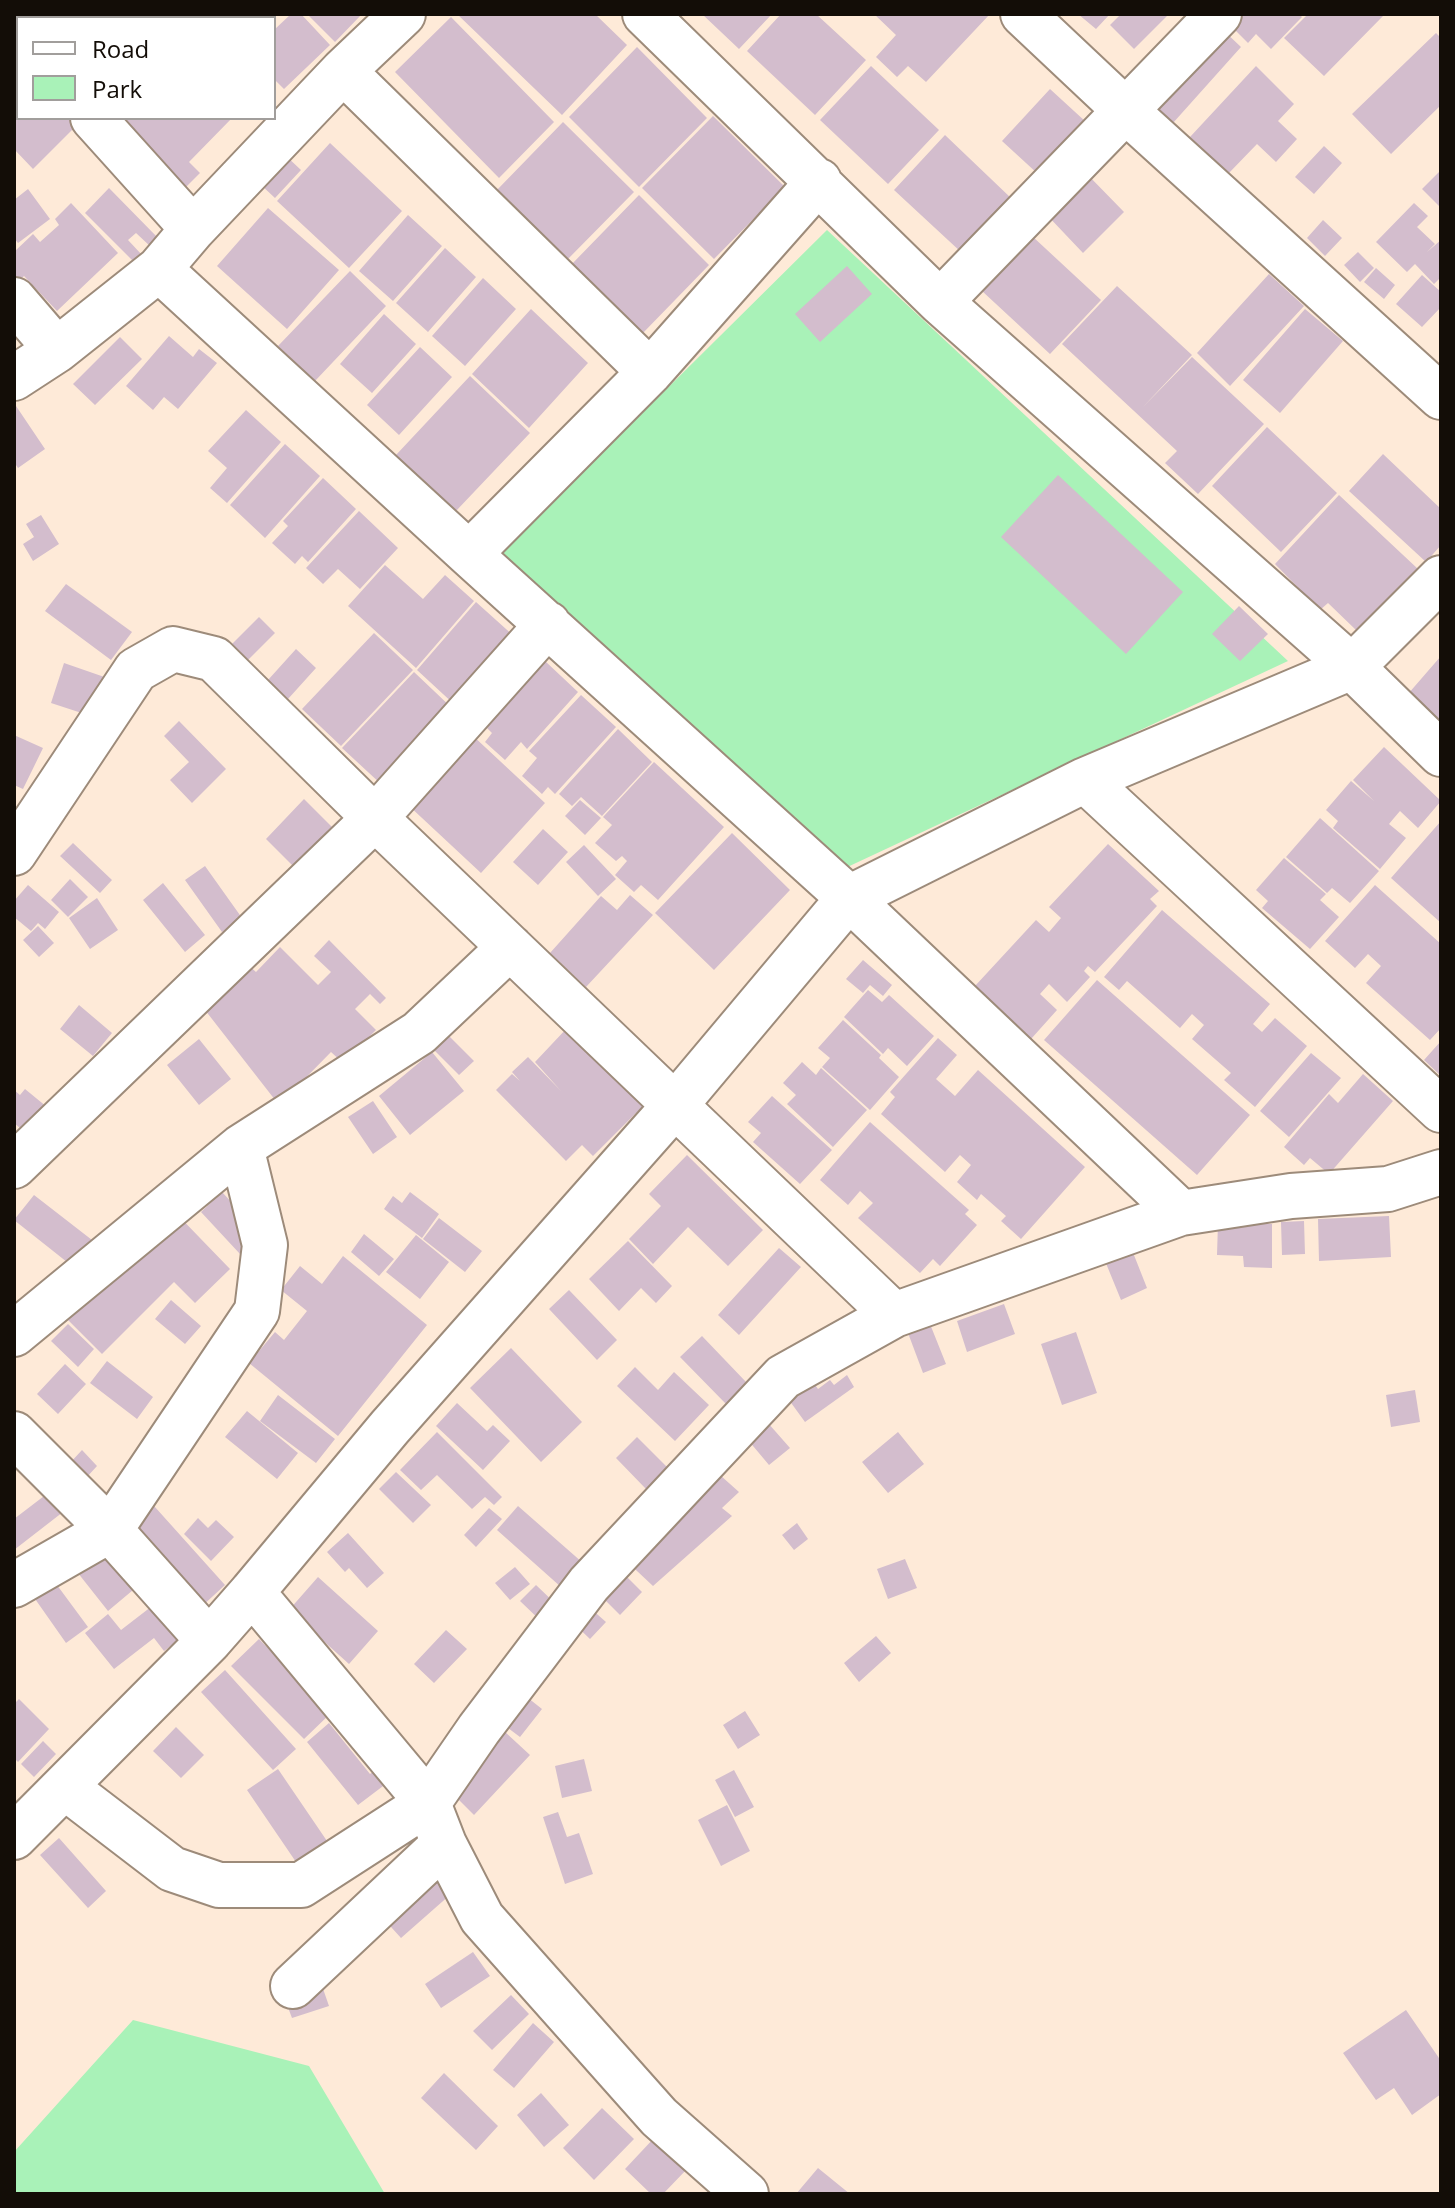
<!DOCTYPE html>
<html>
<head>
<meta charset="utf-8">
<style>
  body { margin:0 }
  #map { position:relative; width:1455px; height:2208px; overflow:hidden; background:#feead8; font-family:"Open Sans",sans-serif }
  canvas { display:block }
  .frame { position:absolute; inset:0; border:16px solid #130d07; pointer-events:none }
  .legend { position:absolute; left:16px; top:16px; width:260px; height:104px; box-sizing:border-box; background:#fff; border:2px solid #a19e9c; margin:0; padding:10px 14px; list-style:none; font-size:24px; color:#130d07 }
  .legend li { display:flex; align-items:center; gap:16px; height:40px }
  .legend b { width:40px; border:2px solid #a19e9c }
</style>
</head>
<body>
<div id="map">
<canvas width="1455" height="2208"></canvas>
<div class="frame"></div>
<ul class="legend">
<li><b style="height:10px;background:#fff"></b>Road</li>
<li><b style="height:22px;background:#a9f2b8"></b>Park</li>
</ul>
</div>
<script>
const ctx = document.querySelector('canvas').getContext('2d');
ctx.lineJoin = 'round';
function fillPath(path, color) { ctx.fillStyle = color; ctx.fill(path, 'evenodd'); }
const toPath = rows => new Path2D(rows.map(r => 'M' + r).join(''));
function stroke(path, color, width, dash) { ctx.strokeStyle = color; ctx.lineWidth = width; ctx.lineCap = dash ? 'butt' : 'round'; ctx.setLineDash(dash || []); ctx.stroke(path); }
const green = toPath([
  [827,230,1288,661,841,870,499,555],
  [133,2020,309,2066,385,2194,14,2194,14,2152]
]);
const building = toPath([
  [14,14,18,20,18,51,14,53],
  [29,14,75,14,71,18,24,18],
  [291,14,301,14,330,45,284,89,274,79,274,30],
  [307,14,362,14,335,42],
  [457,14,595,14,627,45,562,115],
  [702,14,772,14,739,49],
  [781,14,816,14,866,60,815,115,747,51],
  [874,14,990,14,926,82,908,66,897,77,876,57,896,35],
  [1078,14,1110,14,1096,29],
  [1121,14,1169,14,1134,49,1110,25],
  [1241,14,1299,14,1302,17,1271,49,1256,34,1248,43,1230,25],
  [1308,14,1381,14,1383,16,1324,76,1284,38],
  [451,17,554,122,499,178,395,72],
  [1222,29,1241,47,1173,123,1153,105],
  [1436,33,1441,38,1441,105,1391,154,1352,114],
  [637,47,707,118,639,187,569,117],
  [871,66,939,130,888,184,820,120],
  [1256,66,1294,104,1278,121,1297,139,1276,162,1257,144,1228,174,1190,137],
  [18,84,18,118,69,118,76,126,33,169,14,149,14,88],
  [1050,89,1086,122,1038,174,1002,141],
  [713,116,785,187,714,259,642,188],
  [102,118,232,118,189,162,200,173,179,194],
  [563,122,634,192,566,261,496,191],
  [945,135,1012,199,962,253,894,190],
  [330,143,402,211,349,268,277,201],
  [1324,146,1342,163,1314,194,1295,177],
  [285,155,301,170,275,198,260,184],
  [1441,170,1441,208,1422,189],
  [1086,173,1124,212,1083,253,1046,214],
  [109,188,159,239,151,247,136,233,128,240,142,255,134,262,85,213],
  [28,189,50,219,18,243,14,238,14,200],
  [639,195,709,265,642,334,571,265],
  [71,203,118,253,57,311,24,276,14,286,14,252,33,234,40,242,59,225,55,219],
  [1414,203,1428,216,1417,227,1435,244,1427,252,1441,240,1441,277,1434,284,1415,264,1407,272,1376,242],
  [268,208,339,270,287,329,217,266],
  [408,215,442,246,393,301,359,271],
  [1323,220,1342,238,1325,256,1307,238],
  [1032,236,1101,300,1050,354,982,291],
  [445,248,476,277,428,332,396,303],
  [1358,252,1374,268,1360,282,1344,265],
  [847,266,872,294,820,342,795,314],
  [1376,268,1395,285,1384,299,1364,282],
  [350,271,386,306,315,381,278,346],
  [1269,274,1304,306,1230,386,1197,353],
  [1422,275,1441,292,1441,307,1422,327,1396,304],
  [483,278,516,309,465,366,432,336],
  [1117,286,1192,355,1142,408,1192,357,1264,424,1198,494,1165,463,1177,451,1062,344],
  [531,309,588,363,529,428,472,374],
  [1305,309,1343,341,1280,413,1243,380],
  [384,314,416,344,372,393,340,364],
  [169,336,193,357,199,349,217,363,178,409,164,397,153,410,126,386],
  [120,337,142,359,95,405,73,384],
  [420,347,452,377,399,435,367,405],
  [470,376,530,433,456,511,396,455],
  [14,403,45,449,18,468,14,462],
  [246,410,281,442,227,503,210,488,227,468,208,451],
  [1267,427,1337,493,1281,552,1212,486],
  [285,444,320,476,265,538,230,505],
  [1383,454,1441,509,1441,545,1426,562,1349,491],
  [1058,475,1183,592,1126,654,1001,537],
  [323,478,356,509,308,562,302,556,295,564,272,543,288,526,283,521],
  [1339,495,1418,569,1356,630,1328,603,1320,610,1275,564],
  [359,511,398,548,360,589,338,569,323,584,306,568],
  [41,515,59,544,33,561,23,544,34,537,26,524],
  [385,565,423,599,445,575,474,601,416,668,348,606],
  [66,584,132,632,111,660,45,611],
  [476,602,516,638,456,706,417,670],
  [1239,606,1268,634,1240,661,1212,634],
  [259,617,275,633,247,661,231,645],
  [374,633,413,670,341,746,302,709],
  [296,649,316,668,288,699,268,680],
  [1441,656,1441,723,1408,694],
  [545,661,578,692,527,749,521,742,505,760,485,742,492,733,485,726],
  [64,663,113,680,100,719,51,703],
  [414,672,453,709,382,785,342,748],
  [581,695,616,727,555,794,548,787,542,794,522,776,537,758,529,751],
  [179,721,226,769,192,803,170,780,189,762,164,736],
  [618,729,652,762,602,816,581,797,572,806,559,794],
  [471,734,545,803,481,873,407,804],
  [14,735,43,748,23,789,14,785],
  [1384,747,1441,801,1418,828,1400,811,1394,818,1389,824,1406,838,1380,869,1333,828,1338,821,1326,810,1351,781,1374,801,1353,780],
  [654,762,724,827,658,900,641,885,634,892,615,875,627,861,622,856,616,861,595,843,612,825,603,817],
  [304,799,340,835,301,874,266,839],
  [580,800,601,818,585,835,565,816],
  [1320,818,1379,871,1350,903,1332,888,1327,893,1286,857],
  [1441,821,1441,923,1391,878],
  [543,829,568,852,538,885,513,862],
  [732,833,790,890,714,970,655,913],
  [73,843,112,880,100,893,60,856],
  [1108,844,1159,891,1150,899,1157,906,1095,972,1088,966,1084,971,1090,977,1067,1002,1049,984,1040,994,1057,1010,1031,1039,975,986,1036,920,1049,932,1061,918,1049,907],
  [584,845,616,879,598,896,566,862],
  [1284,858,1326,894,1320,900,1339,917,1310,949,1262,908,1268,901,1256,890],
  [205,866,242,918,222,932,185,880],
  [70,879,88,897,68,917,51,900],
  [163,883,205,935,185,952,143,900],
  [28,885,59,912,45,929,38,923,31,931,14,917,14,901],
  [1375,885,1441,944,1441,1028,1430,1040,1366,983,1381,966,1368,954,1355,968,1325,941],
  [630,895,653,915,586,987,550,953,601,896,617,910],
  [97,898,118,930,90,949,69,918],
  [1162,910,1270,1004,1253,1024,1262,1032,1275,1018,1307,1046,1255,1107,1224,1080,1231,1073,1192,1039,1204,1025,1192,1014,1180,1028,1127,981,1119,990,1104,977],
  [38,926,54,943,39,957,23,940],
  [329,940,386,998,380,1004,370,994,355,1009,376,1030,343,1063,331,1052,279,1105,205,1010,246,963,256,972,280,947,318,985,331,972,314,956],
  [863,960,892,985,883,996,870,985,863,993,846,979],
  [1097,980,1250,1115,1197,1175,1044,1040],
  [868,990,882,1002,889,995,934,1036,907,1066,888,1048,883,1054,844,1017],
  [79,1005,112,1033,93,1056,60,1029],
  [843,1020,881,1055,879,1058,899,1077,870,1110,822,1067,830,1058,818,1048],
  [568,1027,645,1104,593,1156,582,1145,566,1161,496,1090,512,1074,520,1081,512,1072,528,1057,561,1091,535,1062],
  [442,1029,474,1061,459,1075,427,1043],
  [938,1038,957,1055,936,1079,955,1096,978,1070,1085,1167,1021,1239,1001,1221,1006,1216,981,1194,977,1200,957,1182,971,1165,960,1155,945,1172,881,1114,895,1097,890,1092],
  [199,1039,231,1079,199,1105,167,1065],
  [1441,1041,1441,1076,1424,1060],
  [432,1052,464,1091,410,1135,379,1096],
  [1311,1053,1341,1078,1289,1137,1260,1111],
  [802,1062,816,1075,821,1068,867,1110,833,1147,787,1104,796,1095,783,1083],
  [1363,1074,1393,1101,1329,1174,1310,1158,1304,1165,1284,1147,1329,1094,1338,1103],
  [25,1089,53,1112,31,1137,14,1123,14,1090,20,1095],
  [772,1096,832,1150,800,1184,753,1142,761,1133,748,1122],
  [373,1101,397,1137,373,1154,348,1117],
  [870,1122,969,1210,965,1214,977,1225,940,1266,933,1259,920,1273,858,1218,873,1203,860,1191,848,1205,820,1180],
  [687,1155,763,1230,728,1266,688,1227,653,1264,629,1239,661,1206,649,1194],
  [222,1192,261,1234,240,1254,201,1212],
  [410,1192,439,1214,422,1238,384,1209,393,1196,402,1203],
  [34,1195,92,1240,72,1266,14,1220],
  [170,1207,230,1269,195,1303,174,1282,102,1354,62,1314],
  [1389,1216,1391,1257,1319,1261,1318,1219],
  [439,1218,482,1251,465,1272,423,1239],
  [1304,1221,1305,1254,1282,1255,1281,1222],
  [1218,1223,1272,1224,1272,1268,1244,1267,1243,1256,1217,1255],
  [364,1234,394,1259,379,1276,351,1252],
  [416,1235,449,1262,420,1299,386,1272],
  [628,1241,672,1286,656,1303,641,1288,619,1311,589,1279],
  [1130,1245,1147,1288,1121,1300,1103,1256],
  [779,1248,801,1267,739,1335,718,1315],
  [343,1256,427,1325,338,1436,249,1363,275,1332,284,1340,307,1311,281,1290,300,1266,322,1284],
  [569,1290,617,1340,597,1360,549,1309],
  [171,1300,201,1326,185,1344,155,1319],
  [1004,1304,1015,1334,967,1352,957,1321],
  [68,1324,94,1349,78,1367,51,1341],
  [930,1324,946,1364,923,1373,908,1333],
  [1076,1332,1097,1393,1062,1405,1041,1344],
  [702,1336,747,1383,726,1404,680,1357],
  [511,1348,582,1422,541,1462,470,1388],
  [107,1361,153,1397,137,1419,90,1383],
  [65,1364,86,1384,58,1414,37,1394],
  [635,1367,658,1390,674,1372,709,1405,675,1441,617,1386],
  [847,1375,854,1387,805,1422,789,1400,813,1382,818,1389,830,1380,834,1385],
  [1415,1390,1420,1422,1391,1427,1386,1395],
  [278,1395,335,1439,316,1463,260,1421],
  [457,1403,487,1431,493,1425,510,1441,483,1470,436,1426],
  [247,1411,298,1453,277,1479,225,1437],
  [768,1423,790,1448,769,1465,748,1440],
  [437,1432,502,1497,494,1505,485,1497,472,1509,437,1475,421,1490,400,1470],
  [898,1432,924,1464,888,1493,862,1462],
  [637,1437,667,1467,646,1489,616,1458],
  [82,1450,97,1466,86,1478,70,1463],
  [711,1467,739,1492,722,1508,732,1516,653,1586,621,1556],
  [396,1472,431,1505,413,1523,379,1489],
  [48,1493,63,1512,14,1550,14,1519],
  [146,1497,225,1585,200,1608,128,1529],
  [518,1506,583,1563,561,1587,497,1530],
  [489,1508,502,1519,476,1547,464,1535],
  [198,1518,208,1528,216,1520,234,1537,211,1561,184,1534],
  [797,1523,808,1539,794,1550,782,1535],
  [348,1533,384,1573,367,1588,349,1568,345,1572,327,1552],
  [105,1543,139,1585,108,1611,74,1568],
  [905,1559,917,1588,888,1599,877,1569],
  [612,1562,642,1592,620,1615,590,1585],
  [515,1567,530,1584,510,1600,495,1583],
  [318,1577,378,1631,349,1664,289,1610],
  [54,1581,88,1627,66,1643,33,1596],
  [536,1585,559,1607,543,1623,520,1601],
  [581,1600,606,1622,590,1639,567,1617],
  [156,1603,182,1637,164,1651,154,1638,114,1669,85,1633,108,1614,121,1630],
  [446,1630,467,1649,434,1683,414,1664],
  [876,1636,891,1653,859,1682,844,1663],
  [259,1639,331,1713,304,1739,231,1666],
  [225,1670,296,1749,273,1770,201,1692],
  [518,1690,542,1709,520,1737,496,1719],
  [19,1699,49,1729,18,1762,14,1758,14,1704],
  [745,1711,760,1735,738,1749,723,1725],
  [329,1723,370,1774,384,1763,395,1777,358,1805,307,1742],
  [176,1727,204,1755,181,1778,153,1751],
  [504,1731,530,1755,474,1815,448,1789],
  [43,1741,56,1754,34,1777,21,1764],
  [584,1759,592,1791,562,1798,555,1766],
  [278,1769,327,1841,296,1862,247,1790],
  [734,1770,754,1807,735,1817,715,1780],
  [727,1805,750,1851,721,1866,698,1820],
  [558,1812,567,1837,579,1833,593,1874,565,1884,543,1817],
  [59,1838,106,1891,88,1908,40,1855],
  [432,1873,451,1894,401,1938,382,1917],
  [473,1952,490,1976,441,2008,425,1984],
  [321,1983,329,2006,292,2018,284,1997],
  [511,1995,529,2014,492,2050,473,2031],
  [1406,2010,1441,2061,1441,2094,1412,2115,1394,2088,1376,2100,1343,2053],
  [533,2023,554,2042,514,2088,493,2070],
  [444,2073,498,2126,476,2150,421,2098],
  [541,2093,569,2125,544,2147,517,2115],
  [602,2108,634,2139,594,2180,563,2148],
  [655,2137,687,2169,663,2194,651,2194,625,2169],
  [818,2168,850,2194,796,2194]
]);
const street = toPath([
  [645,14,940,302,1352,667,1441,754],
  [1023,14,1125,110,1441,397],
  [86,18,91,14],
  [14,69,18,66],
  [343,71,650,372],
  [93,118,193,229],
  [159,269,469,554,849,898,1181,1213],
  [14,300,57,350],
  [940,302,1219,14],
  [14,378,57,350,159,269,193,229,343,71,403,14],
  [469,554,650,372,819,181],
  [1085,780,1441,1110],
  [14,853,136,670,173,649,214,659,375,818,894,1315],
  [14,1166,375,818,548,624],
  [14,1334,241,1147,419,1033,510,947],
  [14,1434,110,1530,209,1641],
  [14,1585,110,1530,257,1311,265,1245,241,1147],
  [252,1592,428,1803,444,1844,482,1918,659,2117,746,2194],
  [65,1787,172,1869,219,1885,301,1885,428,1803,479,1729,589,1584,783,1377,894,1315,1181,1213,1291,1196,1388,1189,1441,1172],
  [14,1837,209,1641,252,1592,390,1427,676,1104,849,898,1085,780,1352,667,1441,578],
  [293,1986,444,1844]
]);
fillPath(green, '#a9f2b8');
fillPath(building, '#d3bdcd');
stroke(street, '#9d8b7a', 48);
stroke(street, '#fff', 44);
</script>
</body>
</html>
